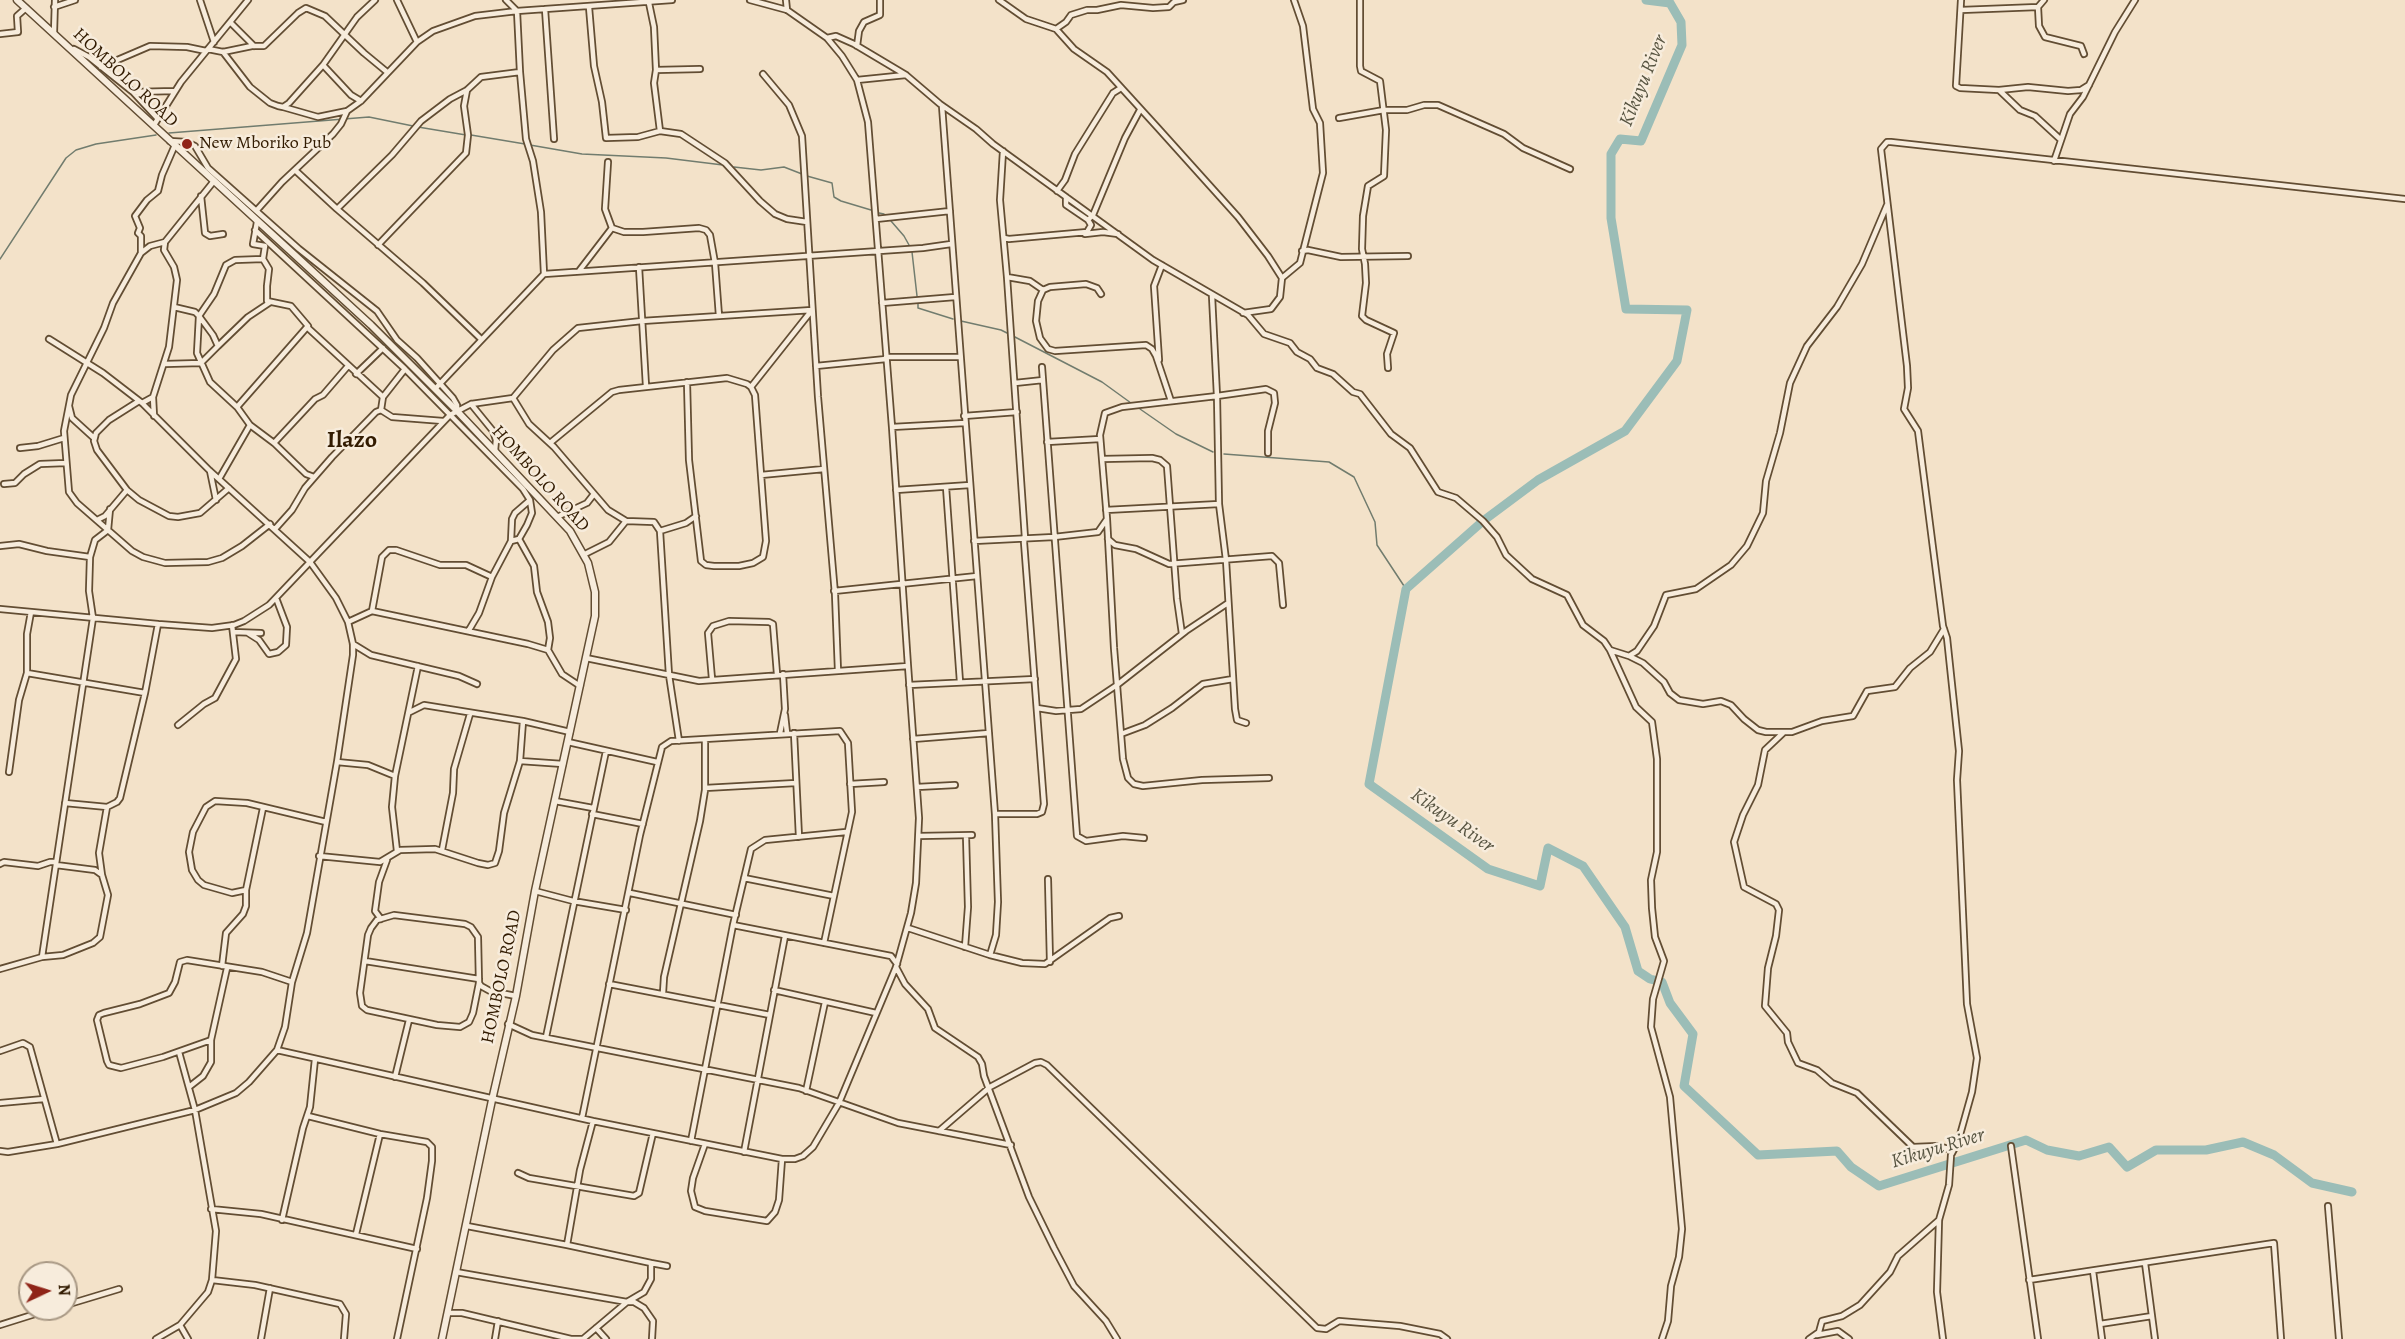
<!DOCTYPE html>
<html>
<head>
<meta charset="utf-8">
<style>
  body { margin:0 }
  #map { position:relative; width:2405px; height:1339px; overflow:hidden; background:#f3e2c9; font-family:Alegreya,serif }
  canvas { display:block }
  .north { position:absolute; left:18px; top:1261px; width:60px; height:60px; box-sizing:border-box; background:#f7ecdc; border:2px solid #a89884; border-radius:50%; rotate:86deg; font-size:16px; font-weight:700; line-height:24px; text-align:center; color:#321b01 }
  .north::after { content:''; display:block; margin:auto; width:21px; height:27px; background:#8f2418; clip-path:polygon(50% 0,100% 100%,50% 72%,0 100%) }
</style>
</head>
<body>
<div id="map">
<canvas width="2405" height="1339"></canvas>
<div class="north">N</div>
</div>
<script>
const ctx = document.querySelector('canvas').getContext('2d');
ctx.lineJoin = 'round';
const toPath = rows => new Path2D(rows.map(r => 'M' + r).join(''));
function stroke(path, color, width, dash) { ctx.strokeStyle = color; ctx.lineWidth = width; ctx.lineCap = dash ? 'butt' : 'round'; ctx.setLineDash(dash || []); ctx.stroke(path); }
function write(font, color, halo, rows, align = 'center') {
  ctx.font = font + ' Alegreya,serif'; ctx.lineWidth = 5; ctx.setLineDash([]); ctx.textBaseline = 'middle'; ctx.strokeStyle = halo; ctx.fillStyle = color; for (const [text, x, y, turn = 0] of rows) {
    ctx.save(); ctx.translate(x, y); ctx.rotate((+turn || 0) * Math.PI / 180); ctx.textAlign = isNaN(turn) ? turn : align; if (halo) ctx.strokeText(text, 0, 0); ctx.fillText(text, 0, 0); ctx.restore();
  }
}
const stream = toPath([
  [418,127,466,135],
  [169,133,369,117,413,126],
  [471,135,525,144],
  [530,145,582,154,666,158,723,165],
  [734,167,761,170,784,167,802,174],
  [807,176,832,183,834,197,841,201,871,210],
  [879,213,884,214],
  [891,221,904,236,909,245],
  [912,252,917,296],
  [0,259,66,158,76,150,96,144,156,135],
  [918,304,918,308,953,319],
  [961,321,1001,330,1009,334],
  [1013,336,1102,382,1131,403],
  [1140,409,1176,434,1213,452],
  [1224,454,1329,462,1354,477,1375,522,1377,545,1406,589]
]);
const river = toPath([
  [1646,0,1670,3,1681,22,1682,45,1641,141,1620,139,1611,154,1611,218,1626,309,1687,310,1677,361,1625,431,1538,480,1483,521,1406,589,1369,784,1488,869,1540,886,1548,848,1583,866,1625,927,1638,971,1650,979,1662,982,1670,1003,1693,1034,1684,1086,1758,1155,1837,1151,1851,1167,1879,1186,2026,1140,2047,1150,2079,1156,2109,1147,2127,1167,2156,1150,2206,1150,2243,1142,2274,1155,2312,1183,2352,1192]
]);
const minor = toPath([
  [200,0,214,42],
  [397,0,417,42],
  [786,0,787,10],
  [999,0,1026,19,1056,29,1066,22,1071,15,1087,10,1097,10,1121,5,1153,8,1169,7,1174,2,1183,0],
  [1360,0,1360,66,1361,71,1380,81,1386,130,1384,176,1368,186,1363,216,1362,249,1365,264,1366,283,1362,316,1366,320,1394,333,1387,354,1388,368],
  [1961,0,1956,86,1960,88,1999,90,2020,110,2035,116,2060,139],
  [649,3,654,27,656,70,654,83,660,131],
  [54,7,75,0],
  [589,7,594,66,602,102,606,138,638,137,660,131,681,134,725,163,760,201,775,214,787,219,807,222],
  [2038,7,2039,26,2045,37,2081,46,2084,54],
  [545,9,554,139],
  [1961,10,2038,7,2044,0],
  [231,23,254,46],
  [1056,29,1074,49,1107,72,1158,128,1238,217,1268,256,1282,278],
  [54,33,55,0],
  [0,34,18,32,17,16,26,8],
  [827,38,836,36,854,44,906,75,940,104,976,129,993,144,1153,260,1248,315,1264,334,1290,343,1297,352,1310,359,1317,368,1333,374,1353,392,1360,394,1391,434,1410,448,1438,492,1456,498,1483,521,1497,537,1506,555,1532,579,1567,595,1583,625,1604,641,1610,650,1629,656,1637,651,1654,626,1666,595,1696,589,1731,565,1747,546,1763,513,1766,481,1780,433,1790,383,1807,346,1837,307,1862,264,1887,205],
  [857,46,859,31,864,22,880,15,880,0],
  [74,49,89,57,133,92,175,91],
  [208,49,223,52,252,46,264,46,298,13,306,8,325,16,364,53,387,72],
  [223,52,250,87,270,103,278,106,283,107,289,103,323,65],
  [101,67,150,46,187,47,206,51],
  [656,70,700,69],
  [520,72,526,139,533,161,541,212,544,274],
  [763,74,789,105,802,136,818,397,835,594,838,671],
  [857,80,906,75],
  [1999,90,2028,87,2068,91,2081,90,2089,85],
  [133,92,158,119],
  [361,101,351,95,323,65,357,17,375,0],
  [283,107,318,117,347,111,361,101,417,42,433,31,475,16,517,11,672,0],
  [1339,118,1384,110,1407,110,1424,105,1438,105,1504,134,1523,148,1570,169],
  [154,125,181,82,248,0],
  [170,141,187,142,195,146,208,168,299,249,377,311,397,340,417,358,453,398,457,405,457,411],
  [2054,161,2070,114,2083,97,2115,32,2135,0],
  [608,162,605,209,612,228,624,232,643,232,699,228,706,230,710,235,715,263,719,316],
  [296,171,337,209,423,283,481,339],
  [1057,191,1065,180,1075,154,1113,93,1121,88],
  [201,196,205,233,210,236,223,234],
  [1066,197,1066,205,1088,220],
  [337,209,392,155,421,121,450,99,467,90,481,77,520,72,517,11,506,0],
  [257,210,282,182,333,134,341,124,347,111],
  [876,219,950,211],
  [255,230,405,369,523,489,530,500,515,513,512,519,511,541],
  [1085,234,1103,232,1118,234],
  [1004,238,1009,239,1087,232,1091,225,1088,220,1093,215,1125,138,1140,110],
  [165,242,150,246,141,253,113,303,104,328,71,395,64,431,69,492,77,503,132,551,143,557,165,563,208,562,222,558,242,546,270,524],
  [378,245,466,153,468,135,464,106,467,90],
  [1302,251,1308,250,1341,257,1408,256],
  [141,252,141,236,138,233,140,228,135,216,147,200,158,191,162,175,175,145],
  [639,267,646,386],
  [579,271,612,228],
  [1007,277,1030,281,1043,290,1038,301,1036,321,1040,338,1048,349,1055,351,1146,345,1152,349,1156,356,1171,401],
  [1043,290,1050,287,1086,284,1097,288,1101,294],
  [882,303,955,297],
  [174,307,195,312,199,316,197,353,210,382,237,407,250,425,274,443,306,474,314,477],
  [1243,313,1271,309,1280,297,1282,278,1300,263,1323,173,1320,123,1313,109,1303,26,1294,0],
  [308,328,383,397,381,410],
  [218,346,248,317,269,303],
  [886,357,960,357],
  [1159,360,1154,286,1162,265],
  [165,364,201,363,218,346,213,335,199,316,214,294,226,265,235,260,263,259],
  [816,366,886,359],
  [1042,367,1077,836,1086,841,1123,836,1144,838],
  [356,374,383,348],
  [1015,383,1043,380],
  [751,387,812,310],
  [435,389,544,274,923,248,951,244],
  [153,397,154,416],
  [383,397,405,369],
  [513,398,529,424,554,447,608,510,626,521,654,522,660,531,669,675,679,741],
  [139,401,109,420,96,433,94,441,97,450,127,490,139,500,169,516,178,517,200,513,229,488],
  [142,403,153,397,169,347,177,280,174,267,164,250,165,242,214,181],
  [471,404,493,431,496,440,495,451],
  [69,406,72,418,94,438],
  [237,407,308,326,291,306,267,301,267,286,269,269,263,259,265,246,253,244,257,222],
  [964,416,1017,412],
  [892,427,965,423],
  [1047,442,1100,439],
  [274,443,315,399,323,395,348,366],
  [550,443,612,392,619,390,727,378,747,384,751,387,755,395,766,541,763,557,753,563,739,566,714,566,706,565,701,561,689,460,687,382],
  [20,448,38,446,64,438],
  [1102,459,1152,458,1160,460,1167,466,1177,599,1182,634],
  [210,471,216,500],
  [761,475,824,469],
  [219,479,250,425],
  [4,484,15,483,24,474,40,464,66,463],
  [946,487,960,682],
  [896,490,970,485],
  [1106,510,1219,504],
  [557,517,587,503,594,494],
  [1107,519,1114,648,1123,759,1128,778,1134,784,1143,786,1202,780,1269,778],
  [97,520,105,516,127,490],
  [275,529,292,510,305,488,332,457,376,412,381,410,392,417,443,421],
  [660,531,686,523,696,516],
  [519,539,534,566,537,592,548,622,550,638,548,650],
  [1108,539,1115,545,1136,549,1169,564,1272,556,1279,563,1283,605],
  [974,541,1054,537,1098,532,1107,519,1100,435,1105,413,1122,407,1217,396,1212,296],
  [0,546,19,544,47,551,90,557],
  [585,554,609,542,626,521],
  [834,591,977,576],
  [0,609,158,624,212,628,234,625,244,621,269,605,450,415,471,404,513,398,553,350,578,328,642,321,812,310],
  [372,611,382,557,389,550,396,550,440,565,466,565,492,577,511,541,519,539,527,525,532,513,530,500],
  [348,622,372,611,528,644,548,650,562,674,580,686],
  [469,630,479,613,492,577],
  [233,632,261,633],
  [248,633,259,640,269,654,278,652,286,645,287,627,276,598],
  [353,644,371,655,459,676,477,684],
  [1610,650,1636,707,1652,722,1657,759,1657,852,1651,880,1652,908,1655,937,1664,961,1653,999,1651,1027,1670,1097,1682,1229,1679,1257,1671,1286,1668,1321,1662,1339],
  [1629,656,1643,663,1664,682,1670,693,1679,700,1703,704,1721,701,1731,705,1744,719,1758,730,1766,732,1792,732,1822,721,1853,716,1867,691,1895,687,1910,668,1930,652,1944,629],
  [586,658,699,681,908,666,892,427,868,122,857,80,842,56,827,38,787,10,750,0],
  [27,673,145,693],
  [712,679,708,633,713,626,729,621,769,622,773,624,777,674],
  [909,685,1035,679],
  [1037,708,1056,711,1081,709,1117,685,1186,631,1228,603],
  [410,712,424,705,523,721,570,732],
  [785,715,787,733],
  [1246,723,1237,720,1235,709,1226,560,1219,504,1217,396,1266,389,1274,393,1275,403,1268,431,1268,453],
  [178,725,204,704,215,698,236,659,232,625],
  [780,733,785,709,783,674],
  [794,733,799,837],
  [1783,733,1765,750,1758,785,1743,815,1734,842,1744,887,1776,904,1779,910,1776,936,1768,968,1765,1006,1787,1033,1788,1042,1798,1063,1817,1070,1832,1083,1857,1093,1913,1147,1937,1146,1953,1150],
  [1121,734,1145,725,1172,708,1203,684,1233,679],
  [913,739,989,733],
  [568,742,657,762],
  [520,761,563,764],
  [337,762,368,765,395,776],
  [9,772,19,700,27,673,27,634,31,612],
  [850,784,884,782],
  [917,787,955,785],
  [705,788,796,783],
  [555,801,593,808],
  [65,803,107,807,117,802,120,798,145,693,158,624],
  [592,814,643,824],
  [995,814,1037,814,1042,812,1044,804,1024,542,1025,538,1007,277,1000,200,1003,151],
  [919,836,972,835],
  [442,850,453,793,454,769,470,714],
  [397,851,392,807,395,776,418,666],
  [319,856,380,862,400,850,435,849,478,863,488,865,495,863,499,851,504,813,520,761,523,721],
  [0,864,4,862,38,866,50,862,56,862],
  [102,875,99,853,107,807],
  [744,878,834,896,824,943],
  [1048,879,1050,962],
  [246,890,232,893,204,885,198,880,192,870,189,852,193,832,206,807,215,801,247,803,326,822],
  [535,891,573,901,626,910],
  [630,893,736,915],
  [381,919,375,911,379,882,387,860],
  [733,925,891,956,897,964],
  [908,928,990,955,996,935,998,902,995,814,942,106],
  [965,947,968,907,966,836],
  [990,955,1022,963,1045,964,1110,918,1119,916],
  [42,957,93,618,89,591,90,557,95,540,108,530,110,509],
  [365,961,479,979],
  [222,966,226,933,243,914,246,906,246,890,263,808],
  [896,967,905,984,928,1009,935,1028,978,1057,982,1064,984,1076,1029,1197,1054,1248,1074,1286,1106,1321,1117,1339],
  [0,969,42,957,63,955,93,943,100,937,108,895,102,875,95,870,56,865],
  [479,983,473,1013,469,1022,460,1027,437,1025,367,1010,362,1006,360,993,368,935,371,928,377,920,394,915,465,924,471,927,478,937,479,983,481,986,490,991,516,996],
  [609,984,770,1015],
  [774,990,876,1013],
  [663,993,664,977,700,821,705,790,705,739],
  [508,1024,532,1035,799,1088,898,1123,1011,1145],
  [546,1037,606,751],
  [211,1040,163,1057,121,1068,109,1065,107,1061,97,1020,99,1015,104,1013,140,1004,169,993,175,982,180,962,187,960,262,972,292,982],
  [277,1050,593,1121,782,1159,795,1159,803,1156,813,1147,839,1103,896,967,911,913,916,883,919,818,908,666],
  [0,1051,23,1043,30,1047,57,1144],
  [395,1077,409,1020],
  [189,1087,203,1076,211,1062,211,1040,227,968],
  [806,1091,825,1002],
  [0,1103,44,1099],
  [308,1116,380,1134,427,1142,432,1147,432,1161,427,1198,397,1339],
  [582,1118,640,835,662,747,671,741,840,731,848,743,852,812,834,896],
  [939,1131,990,1087,1035,1063,1041,1062,1047,1065,1317,1328,1326,1329,1339,1321,1400,1326,1440,1334,1447,1339],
  [691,1141,733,925,751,849,765,840,846,832],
  [705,1144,693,1178,691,1191,695,1207,705,1211,767,1221,775,1212,779,1200,782,1159],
  [2011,1146,2038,1339],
  [0,1151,8,1152,57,1144,195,1110,236,1093,249,1082,277,1050,285,1027,292,982,307,933,337,762,353,655,353,644,348,622,336,598,310,562,210,471,142,403,103,373,49,339],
  [744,1152,785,936],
  [518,1173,529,1178,634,1196,639,1193,653,1133],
  [2328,1206,2339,1339],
  [211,1209,261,1214,417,1249],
  [282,1220,303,1128,310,1107,315,1059],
  [467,1226,567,1245,580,1170,593,1121],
  [356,1234,380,1134],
  [651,1263,667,1266],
  [2145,1263,2155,1339],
  [2093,1271,2102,1339],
  [456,1272,627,1302,644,1292,651,1279,651,1263,567,1245],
  [212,1280,255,1285,340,1304,346,1314,344,1339],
  [2029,1280,2274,1243,2281,1339],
  [66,1305,119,1289],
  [448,1313,462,1313,571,1339,583,1339,627,1302,634,1302,644,1308,653,1321,652,1339],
  [2100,1324,2152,1316],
  [0,1325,51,1309],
  [180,1325,188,1339],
  [596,1328,606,1339],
  [1817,1335,1838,1331,1849,1339],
  [156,1339,180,1325,208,1292,212,1280,216,1231,195,1110,179,1052],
  [261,1339,270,1288],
  [495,1339,498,1321],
  [1809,1339,1819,1332,1822,1321,1842,1316,1860,1305,1890,1272,1898,1256,1939,1220],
  [1943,1339,1937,1292,1939,1220,1949,1185,1951,1155,1958,1142,1972,1092,1977,1058,1967,1004,1957,780,1959,751,1947,638,1943,626,1918,431,1904,409,1908,388,1907,366,1881,149,1887,142,1891,142,2405,199]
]);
const tertiary = toPath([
  [17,0,371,325,457,411,570,531,588,563,595,592,595,616,535,891,516,996,492,1100,442,1339]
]);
const markers = [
  [187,144,6,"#8f2418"]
];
const streetNames = [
  ["HOMBOLO ROAD",125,78,43],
  ["HOMBOLO ROAD",540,479,48],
  ["HOMBOLO ROAD",502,977,-78]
];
const poiNames = [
  ["New Mboriko Pub",199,144]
];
const waterNames = [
  ["Kikuyu River",1644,81,-68],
  ["Kikuyu River",1452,821,35],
  ["Kikuyu River",1938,1149,-17]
];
const districtNames = [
  ["Ilazo",352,441]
];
stroke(stream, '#717c6e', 1.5);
stroke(river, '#9bbdb7', 9);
stroke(minor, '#624d33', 8);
stroke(tertiary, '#624d33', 9);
stroke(minor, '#f7ecdc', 4.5);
stroke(tertiary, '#f7ecdc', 6);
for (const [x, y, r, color] of markers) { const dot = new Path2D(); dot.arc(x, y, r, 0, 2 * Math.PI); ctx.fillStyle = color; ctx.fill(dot); stroke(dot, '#f7ecdc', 2); }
write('18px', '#321b01', '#f7ecdc', streetNames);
write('18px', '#321b01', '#f7ecdc', poiNames, 'left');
write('italic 20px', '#575441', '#f7ecdc', waterNames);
write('bold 24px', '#321b01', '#f7ecdc', districtNames);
</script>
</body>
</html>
